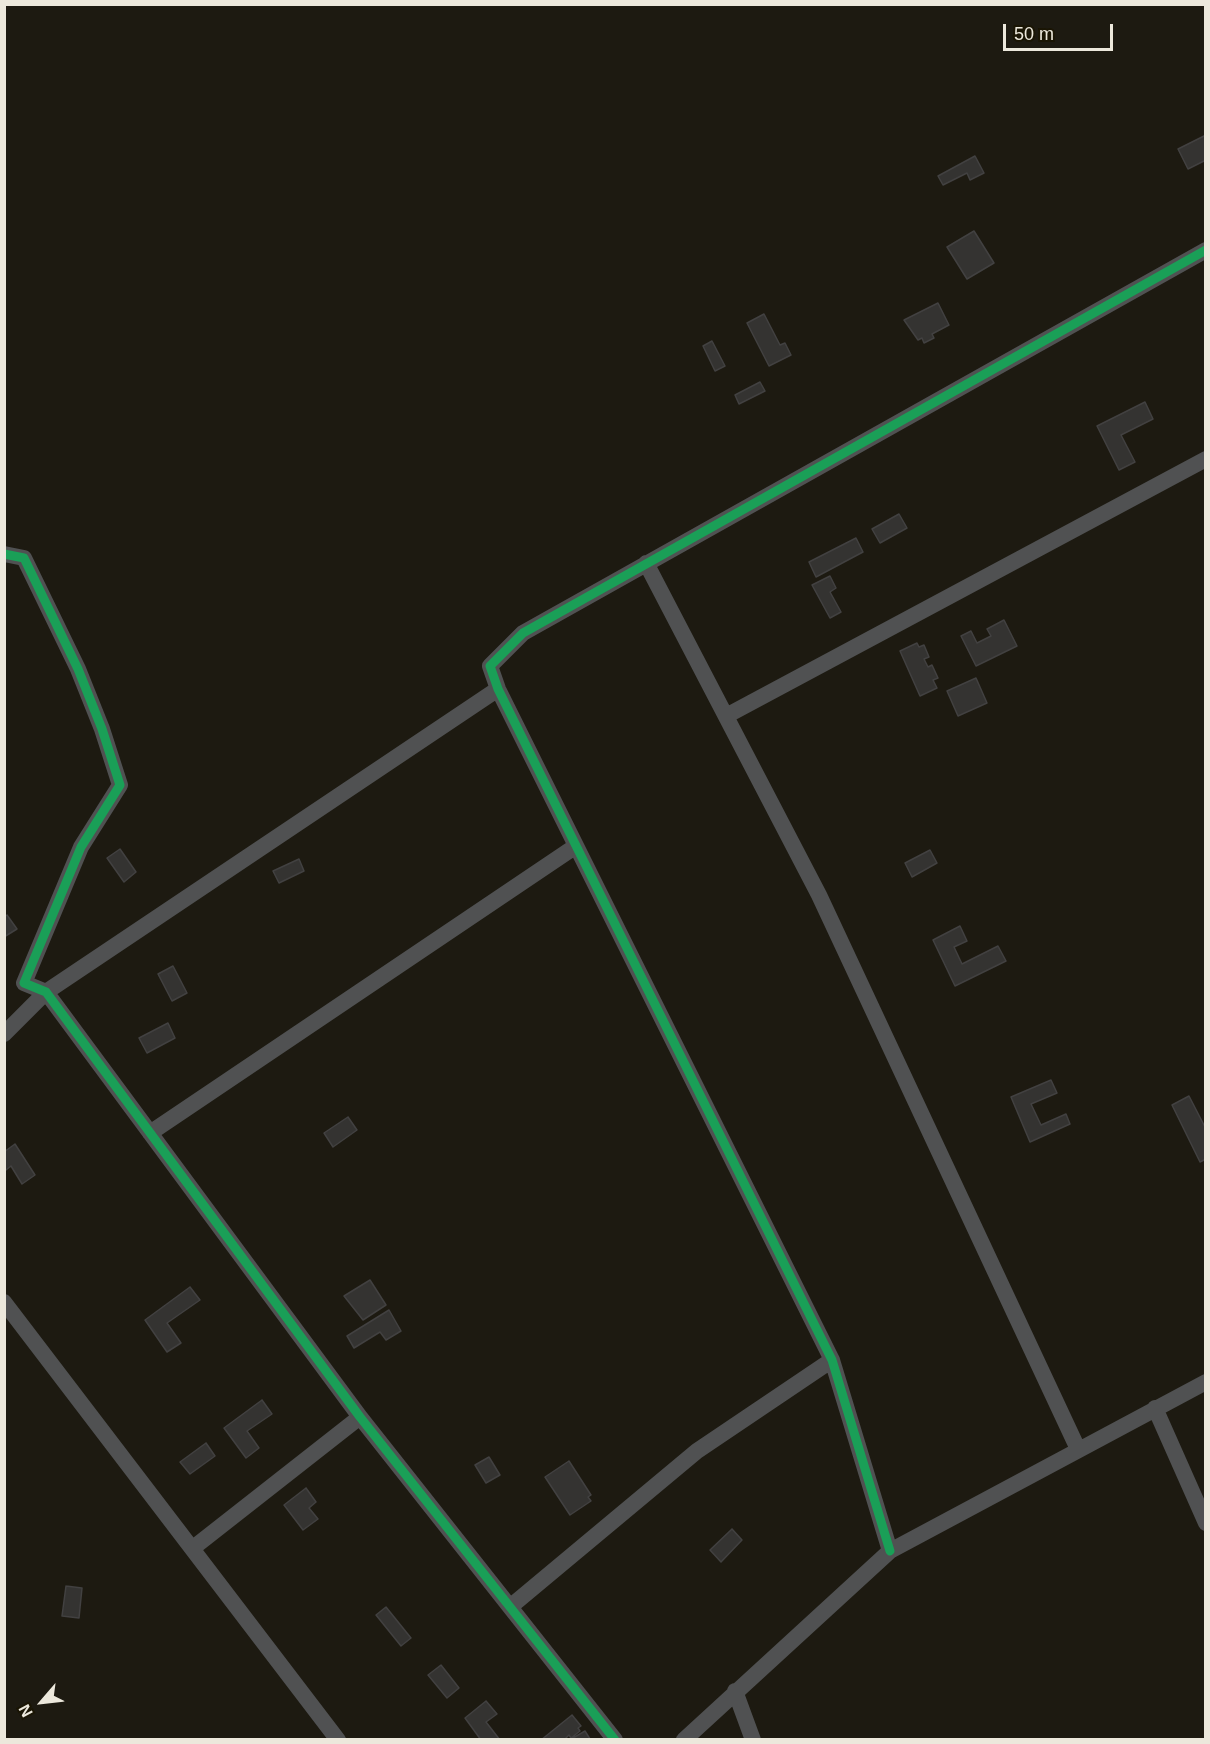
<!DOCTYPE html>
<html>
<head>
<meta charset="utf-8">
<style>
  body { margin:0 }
  #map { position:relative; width:1210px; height:1744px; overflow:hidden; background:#1d1a11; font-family:Helvetica,sans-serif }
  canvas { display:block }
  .frame { position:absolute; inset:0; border:6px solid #ece8dc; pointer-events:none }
  .north { position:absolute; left:12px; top:1672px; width:60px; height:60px; -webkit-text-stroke:4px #1a1504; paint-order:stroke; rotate:242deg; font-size:16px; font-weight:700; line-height:24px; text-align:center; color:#ece8dc }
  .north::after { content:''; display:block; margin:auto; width:21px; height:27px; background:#ece8dc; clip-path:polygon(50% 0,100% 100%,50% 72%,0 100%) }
  .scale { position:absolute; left:1003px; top:24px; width:110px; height:27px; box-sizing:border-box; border:3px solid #ece8dc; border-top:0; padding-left:8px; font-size:18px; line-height:21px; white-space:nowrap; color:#ece8dc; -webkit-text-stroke:4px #1a1504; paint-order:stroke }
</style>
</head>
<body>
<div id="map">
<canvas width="1210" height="1744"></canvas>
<div class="frame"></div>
<div class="north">N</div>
<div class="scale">50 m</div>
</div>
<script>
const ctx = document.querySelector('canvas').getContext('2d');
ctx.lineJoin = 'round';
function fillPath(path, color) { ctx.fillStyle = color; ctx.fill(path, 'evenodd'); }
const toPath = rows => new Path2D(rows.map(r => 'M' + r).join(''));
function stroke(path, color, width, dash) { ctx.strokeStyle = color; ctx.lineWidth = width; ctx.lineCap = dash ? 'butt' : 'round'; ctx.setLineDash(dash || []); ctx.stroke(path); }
const building = toPath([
  [1206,135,1206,160,1188,169,1178,149,1206,135],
  [975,156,984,173,970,180,967,173,943,185,938,176,975,156],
  [974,231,994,263,967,279,947,247,974,231],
  [938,303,949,325,932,334,934,338,924,343,922,338,918,340,904,320,938,303],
  [764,314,780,345,785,343,791,355,769,366,747,323,764,314],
  [712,341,725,366,715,371,703,346,712,341],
  [760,382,765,391,739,404,735,395,760,382],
  [1145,402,1153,419,1121,435,1135,462,1119,470,1097,426,1145,402],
  [899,514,907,528,880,543,872,529,899,514],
  [856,538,863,552,816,577,809,562,856,538],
  [830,576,836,588,830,592,841,612,830,618,812,585,830,576],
  [1004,620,1017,646,976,666,961,636,971,631,977,643,991,636,987,629,1004,620],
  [917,643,919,647,924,645,929,657,924,659,928,667,932,665,938,678,933,680,937,688,920,696,900,651,917,643],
  [976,678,987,703,958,716,947,691,976,678],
  [120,849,136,872,124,882,107,858,120,849],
  [930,850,937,863,912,877,905,863,930,850],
  [299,859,304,871,279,883,273,871,299,859],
  [7,915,17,929,4,937,4,917,7,915],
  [960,926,967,941,954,947,962,964,998,946,1006,961,955,986,933,940,960,926],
  [173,966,187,993,172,1001,158,974,173,966],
  [168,1023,175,1038,147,1053,139,1038,168,1023],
  [1051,1080,1057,1093,1031,1104,1041,1125,1066,1114,1070,1124,1030,1142,1011,1097,1051,1080],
  [1189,1096,1206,1129,1206,1159,1200,1162,1172,1105,1189,1096],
  [348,1117,357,1130,333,1147,324,1133,348,1117],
  [15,1144,35,1175,22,1184,11,1166,6,1170,4,1168,4,1152,15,1144],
  [370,1280,386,1305,363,1320,344,1296,370,1280],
  [190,1287,200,1300,167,1323,181,1343,167,1352,145,1320,190,1287],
  [389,1310,401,1331,386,1340,380,1332,354,1348,347,1336,389,1310],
  [262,1400,272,1414,247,1431,259,1448,246,1458,224,1428,262,1400],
  [206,1443,215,1456,190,1474,180,1462,206,1443],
  [489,1457,500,1475,486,1483,475,1465,489,1457],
  [569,1461,591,1495,588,1497,591,1501,570,1515,545,1477,569,1461],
  [306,1488,316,1502,309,1508,318,1519,303,1530,284,1505,306,1488],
  [732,1529,742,1540,721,1562,710,1550,732,1529],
  [66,1586,82,1588,79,1618,62,1616,66,1586],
  [386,1607,411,1638,401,1646,376,1615,386,1607],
  [441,1665,459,1688,447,1698,428,1675,441,1665],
  [486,1701,497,1714,486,1722,500,1740,481,1740,465,1718,486,1701],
  [572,1715,581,1726,578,1728,580,1731,571,1738,569,1735,564,1740,541,1740,572,1715],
  [585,1731,590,1739,574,1740,573,1738,585,1731]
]);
const minor = toPath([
  [4,554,24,558,78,669,102,729,120,785,81,847,24,983,46,992,360,1417,615,1740],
  [646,563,819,895,1078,1449],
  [726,716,1206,459],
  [4,1034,46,992,498,689],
  [150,1133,576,846],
  [4,1302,338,1740],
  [1155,1408,1206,1523],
  [193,1548,360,1417],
  [890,1551,832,1360,498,689,490,666,523,633,1206,250],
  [510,1607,697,1451,832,1360],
  [735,1691,753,1740],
  [684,1740,890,1551,1206,1382]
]);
const cycleway = toPath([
  [4,554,24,558,78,669,102,729,120,785,81,847,24,983,46,992,360,1417,615,1740],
  [890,1551,832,1360,498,689,490,666,523,633,1206,250]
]);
fillPath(building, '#343331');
stroke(building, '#424141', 1.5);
stroke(minor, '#505152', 16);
stroke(cycleway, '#1a9f57', 9);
</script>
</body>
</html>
